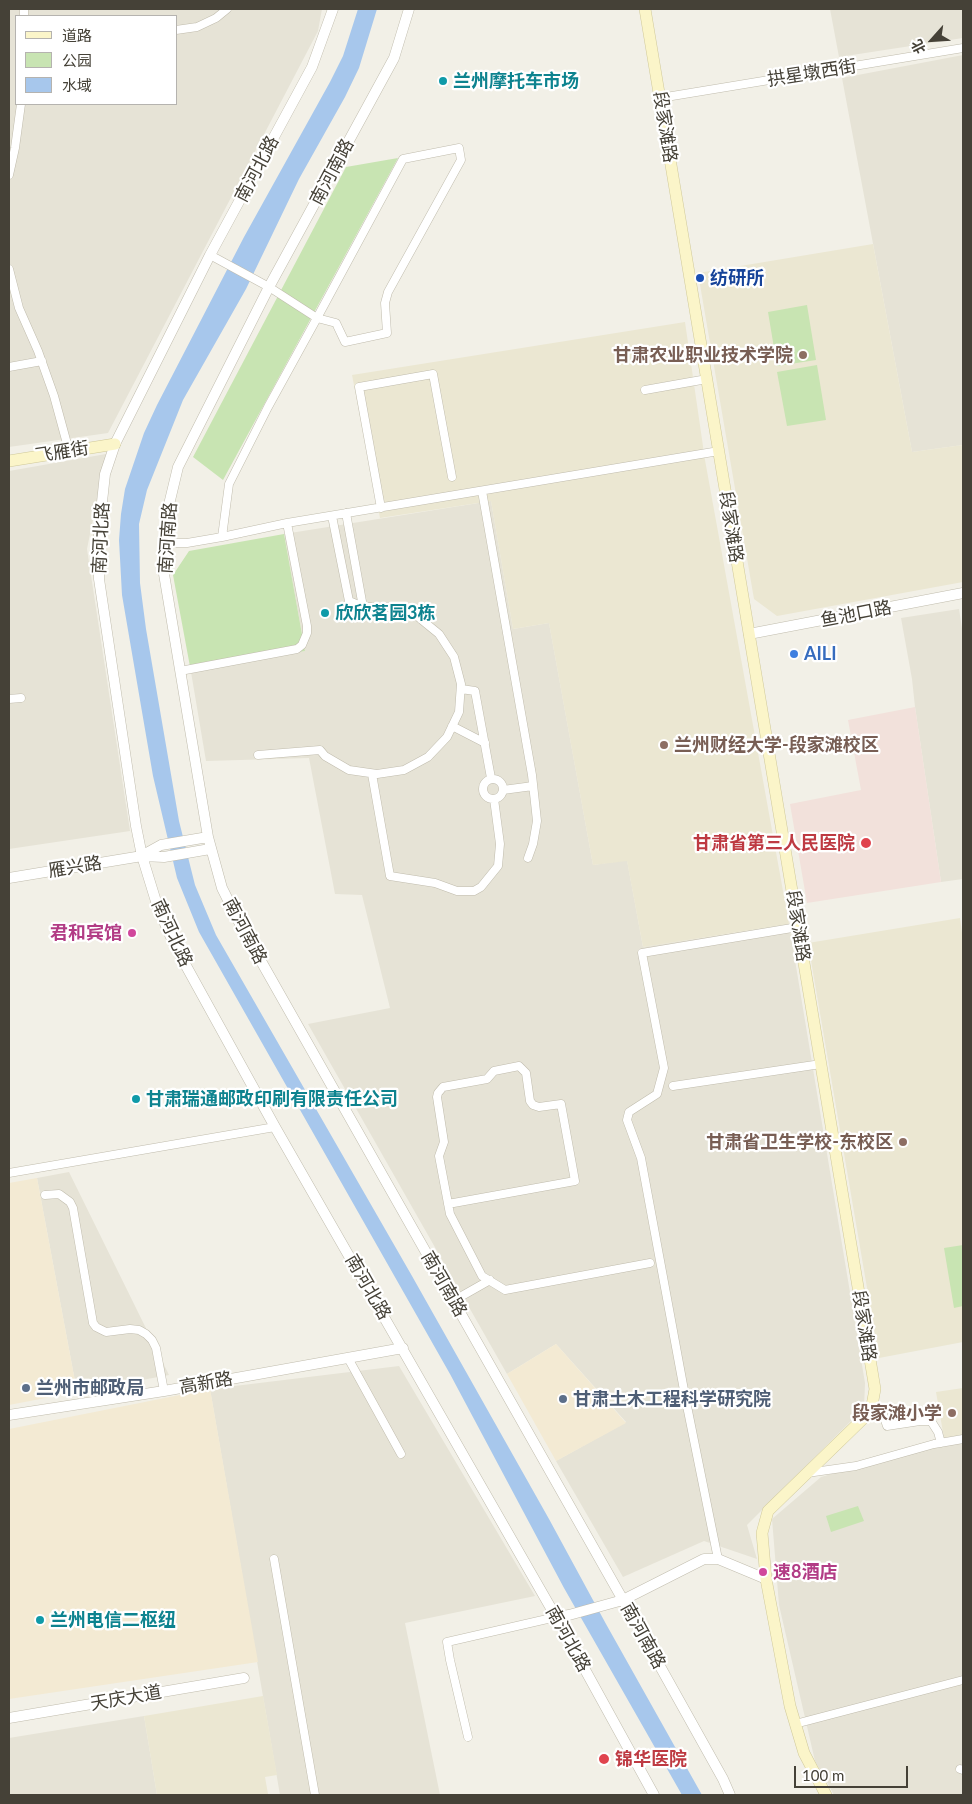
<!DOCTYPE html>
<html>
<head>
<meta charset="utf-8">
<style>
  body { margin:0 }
  #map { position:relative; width:972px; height:1804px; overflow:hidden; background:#f2f0e7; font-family:Lato,"Noto Sans SC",sans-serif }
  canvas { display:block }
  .frame { position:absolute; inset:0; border:10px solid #454137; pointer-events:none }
  .legend { position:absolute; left:15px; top:15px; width:162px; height:90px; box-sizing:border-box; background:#fff; border:1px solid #b5b3af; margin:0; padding:6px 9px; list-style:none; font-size:15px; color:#454137 }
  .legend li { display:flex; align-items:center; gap:10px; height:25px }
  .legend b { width:25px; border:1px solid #b5b3af }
  .north { position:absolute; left:907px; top:15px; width:50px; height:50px; -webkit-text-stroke:4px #fff; paint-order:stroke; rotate:244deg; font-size:14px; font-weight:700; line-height:20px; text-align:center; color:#454137 }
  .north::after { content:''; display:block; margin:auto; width:18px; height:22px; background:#454137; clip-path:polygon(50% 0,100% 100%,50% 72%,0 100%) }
  .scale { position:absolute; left:794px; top:1766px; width:114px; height:22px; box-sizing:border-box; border:2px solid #454137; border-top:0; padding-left:6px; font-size:15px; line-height:18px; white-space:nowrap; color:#454137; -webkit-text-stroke:4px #fff; paint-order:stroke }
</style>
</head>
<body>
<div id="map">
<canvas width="972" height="1804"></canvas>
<div class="frame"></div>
<ul class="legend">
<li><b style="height:6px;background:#fbf5c9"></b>道路</li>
<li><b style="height:14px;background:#c8e4b2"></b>公园</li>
<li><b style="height:14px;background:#a7c7ec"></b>水域</li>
</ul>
<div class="north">北</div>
<div class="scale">100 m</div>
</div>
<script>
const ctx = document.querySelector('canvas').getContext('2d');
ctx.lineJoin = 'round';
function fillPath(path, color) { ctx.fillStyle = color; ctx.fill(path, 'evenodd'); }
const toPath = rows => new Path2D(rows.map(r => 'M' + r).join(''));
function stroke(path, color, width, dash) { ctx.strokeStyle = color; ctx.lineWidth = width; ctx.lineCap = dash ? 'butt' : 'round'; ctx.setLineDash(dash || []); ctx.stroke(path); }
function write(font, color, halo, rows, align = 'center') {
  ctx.font = font + ' Lato,"Noto Sans SC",sans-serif'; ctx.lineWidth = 4.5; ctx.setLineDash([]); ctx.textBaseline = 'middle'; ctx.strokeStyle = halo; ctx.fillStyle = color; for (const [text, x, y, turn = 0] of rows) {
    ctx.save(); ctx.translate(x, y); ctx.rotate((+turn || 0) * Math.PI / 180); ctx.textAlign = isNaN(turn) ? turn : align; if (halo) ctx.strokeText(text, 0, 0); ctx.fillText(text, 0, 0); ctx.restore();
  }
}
const residential = toPath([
  [9,9,322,9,318,31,108,433,9,447],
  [16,16,176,16,176,104,16,104],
  [830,9,963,9,963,38,839,57],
  [963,55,963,445,912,452,842,78],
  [106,454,87,549,130,831,9,849,9,471],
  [491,501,513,629,549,623,593,865,627,860,643,947,789,924,865,1383,864,1408,747,1525,757,1559,704,1541,623,1577,556,1461,626,1422,556,1344,507,1374,308,1024,390,1008,362,895,335,894,309,758,206,761,191,672,305,651,284,534],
  [959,609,963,635,963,879,941,882,915,707,912,679,901,618],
  [69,1172,169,1375,77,1392,37,1178],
  [399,1366,535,1596,405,1623,440,1795,280,1795,210,1389],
  [963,1439,963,1795,834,1795,815,1761,779,1605,772,1519,821,1477,939,1442],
  [144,1716,157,1795,9,1795,9,1738]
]);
const commercial = toPath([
  [37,1178,77,1392,9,1405,9,1183],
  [556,1344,626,1423,556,1461,507,1374],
  [210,1389,258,1662,9,1699,9,1429]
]);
const education = toPath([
  [873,244,912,452,963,445,963,582,777,616,754,599,698,273],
  [685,322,705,460,789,924,643,947,627,861,593,865,549,623,513,629,491,501,380,518,352,375],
  [960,918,963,940,963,1342,879,1358,808,943],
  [963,1388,963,1435,944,1438,936,1392],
  [263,1696,277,1775,265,1777,268,1794,258,1795,157,1795,144,1716]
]);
const medical = toPath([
  [915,707,941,882,807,903,790,804,861,790,848,720]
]);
const green = toPath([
  [398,158,223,480,193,457,346,167],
  [807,305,816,360,777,366,768,312],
  [817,365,826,420,787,426,777,372],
  [284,534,305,651,191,672,173,575,189,551],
  [963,1245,963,1306,954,1308,944,1248],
  [858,1506,864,1521,831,1532,826,1516]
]);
const water = toPath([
  [358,9,377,9,359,68,345,97,299,179,246,289,183,400,147,490,139,524,140,583,146,629,179,821,195,885,216,935,412,1276,549,1519,606,1624,702,1795,682,1795,564,1588,450,1374,199,932,177,878,153,776,122,595,119,540,121,514,125,489,144,433,157,405,244,237,330,82,343,56]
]);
const minor = toPath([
  [24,16,24,9],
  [176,30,197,27,216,18,227,9],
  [660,98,963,48],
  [9,175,15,148,21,104],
  [210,255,269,287,317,318,336,323,345,342,387,333,385,303,388,292,461,160,459,148,403,159,317,318,268,407,229,484,222,537],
  [9,269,19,308,38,351,54,396,69,451],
  [9,367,42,361],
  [645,390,707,379],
  [482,491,532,775,537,821,533,844,528,858],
  [381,508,359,387,433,374,452,477],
  [346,513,363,607],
  [165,543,187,543,222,537,287,523,719,451],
  [180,671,297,649,302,645,307,633,307,626,287,523],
  [461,689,475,691,491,778],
  [9,699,21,698],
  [452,726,485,743],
  [258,755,320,750,325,756,349,770,377,774,404,770,428,757,447,737,459,712,461,684,454,657,439,634,417,616,391,607,363,607,349,601,332,516],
  [372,774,390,876,435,883,457,891,474,891,481,887,498,866,500,844,494,799],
  '483 789a10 10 0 1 1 20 0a10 10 0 1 1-20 0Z',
  [503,790,533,786],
  [673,1086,821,1064],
  [9,1173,275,1127],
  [45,1195,59,1194,70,1202,73,1208,93,1323,96,1327,106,1332,130,1329,139,1330,146,1334,152,1340,156,1348,164,1391],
  [448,1204,575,1181,561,1104,539,1107,533,1105,530,1101,526,1073,519,1066,494,1071,487,1079,443,1087,438,1093,437,1097,444,1142,439,1156,450,1214,482,1276,505,1290,650,1263],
  [453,1301,490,1280],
  [348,1358,401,1454],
  [872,1402,882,1411,887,1426,920,1421,931,1421,938,1432,941,1443],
  [807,1473,856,1466,934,1444,963,1439],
  [274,1559,315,1795],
  [718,1559,686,1401,641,1158,627,1120,629,1112,657,1094,664,1068,642,953,798,927],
  [795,1724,963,1680],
  [468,1737,450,1660,447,1642,556,1617],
  [960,1769,963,1770]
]);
const tertiary = toPath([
  [333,9,312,67,210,255,115,444,105,474,99,530,99,579,136,826,142,856,158,908,174,944,275,1127,556,1617,654,1795],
  [409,9,394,58,269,287,178,467,166,517,164,574,208,837,222,888,240,924,623,1600,723,1779,730,1795],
  [749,634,963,593],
  [143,855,161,845,208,837],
  [9,878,142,856,164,857,210,849],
  [9,1415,164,1391,403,1348],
  [556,1617,569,1615,623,1600,704,1559,718,1559,766,1579],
  [9,1718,244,1678]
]);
const secondary = toPath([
  [645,9,875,1389,871,1411,768,1511,762,1533,766,1579,790,1706,804,1753,826,1795],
  [9,461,115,444]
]);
const markers = [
  [443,81,5,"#0f9aa8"],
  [700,278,5,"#1a4fb4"],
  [803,355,5,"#8d6e63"],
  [325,613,5,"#0f9aa8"],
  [794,654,5,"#3f7fe0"],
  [664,745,5,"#8d6e63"],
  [866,843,6,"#e0444e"],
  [132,933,5,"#d1479c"],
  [136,1099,5,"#0f9aa8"],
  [903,1142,5,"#8d6e63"],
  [26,1388,5,"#5c6f8a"],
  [563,1399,5,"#5c6f8a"],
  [952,1413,5,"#8d6e63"],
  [763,1572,5,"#d1479c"],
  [40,1620,5,"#0f9aa8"],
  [604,1759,6,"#e0444e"]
];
const streetNames = [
  ["拱星墩西街",812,73,-9],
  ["段家滩路",665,127,81],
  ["南河北路",257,169,-62],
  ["南河南路",332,172,-62],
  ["飞雁街",62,452,-9],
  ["段家滩路",731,527,81],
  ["南河北路",101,538,-87],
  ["南河南路",168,538,-86],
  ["鱼池口路",856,614,-11],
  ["雁兴路",75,867,-9],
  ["段家滩路",798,926,81],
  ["南河南路",245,931,62],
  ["南河北路",172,933,65],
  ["南河南路",444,1284,60],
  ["南河北路",368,1287,60],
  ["段家滩路",864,1326,81],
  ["高新路",206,1383,-10],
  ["南河南路",643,1636,61],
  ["南河北路",568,1639,61],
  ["天庆大道",126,1698,-10]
];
const cultureNames = [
  ["兰州摩托车市场",453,81],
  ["欣欣茗园3栋",335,613],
  ["甘肃瑞通邮政印刷有限责任公司",146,1099],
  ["兰州电信二枢纽",50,1620]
];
const transitNames = [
  ["纺研所",710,278]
];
const educationNames = [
  ["甘肃农业职业技术学院",793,355],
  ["兰州财经大学-段家滩校区",674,745,"left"],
  ["甘肃省卫生学校-东校区",893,1142],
  ["段家滩小学",942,1413]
];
const shopNames = [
  ["AILI",804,654]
];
const healthNames = [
  ["甘肃省第三人民医院",855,843],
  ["锦华医院",615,1759,"left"]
];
const hotelNames = [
  ["君和宾馆",122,933],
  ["速8酒店",773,1572,"left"]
];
const serviceNames = [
  ["兰州市邮政局",36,1388],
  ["甘肃土木工程科学研究院",573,1399]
];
fillPath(residential, '#e6e3d6');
fillPath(commercial, '#f3ead3');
fillPath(education, '#ebe7d2');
fillPath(medical, '#f2e1db');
fillPath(green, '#c8e4b2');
fillPath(water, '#a7c7ec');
stroke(minor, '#c0bcad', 9);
stroke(tertiary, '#c0bcad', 11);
stroke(secondary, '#cfc899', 12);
stroke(minor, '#fff', 8);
stroke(tertiary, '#fff', 10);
stroke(secondary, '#fbf5c9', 11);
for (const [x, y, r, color] of markers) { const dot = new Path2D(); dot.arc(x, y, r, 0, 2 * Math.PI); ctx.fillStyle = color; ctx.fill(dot); stroke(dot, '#fff', 2); }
write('18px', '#454137', '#fff', streetNames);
write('bold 18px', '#0d838f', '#fff', cultureNames, 'left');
write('bold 18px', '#164399', '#fff', transitNames, 'left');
write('bold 18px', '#785e54', '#fff', educationNames, 'right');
write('bold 18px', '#366cbe', '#fff', shopNames, 'left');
write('bold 18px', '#be3a42', '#fff', healthNames, 'right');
write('bold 18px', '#b23c85', '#fff', hotelNames, 'right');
write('bold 18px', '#4e5e75', '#fff', serviceNames, 'left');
</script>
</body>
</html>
